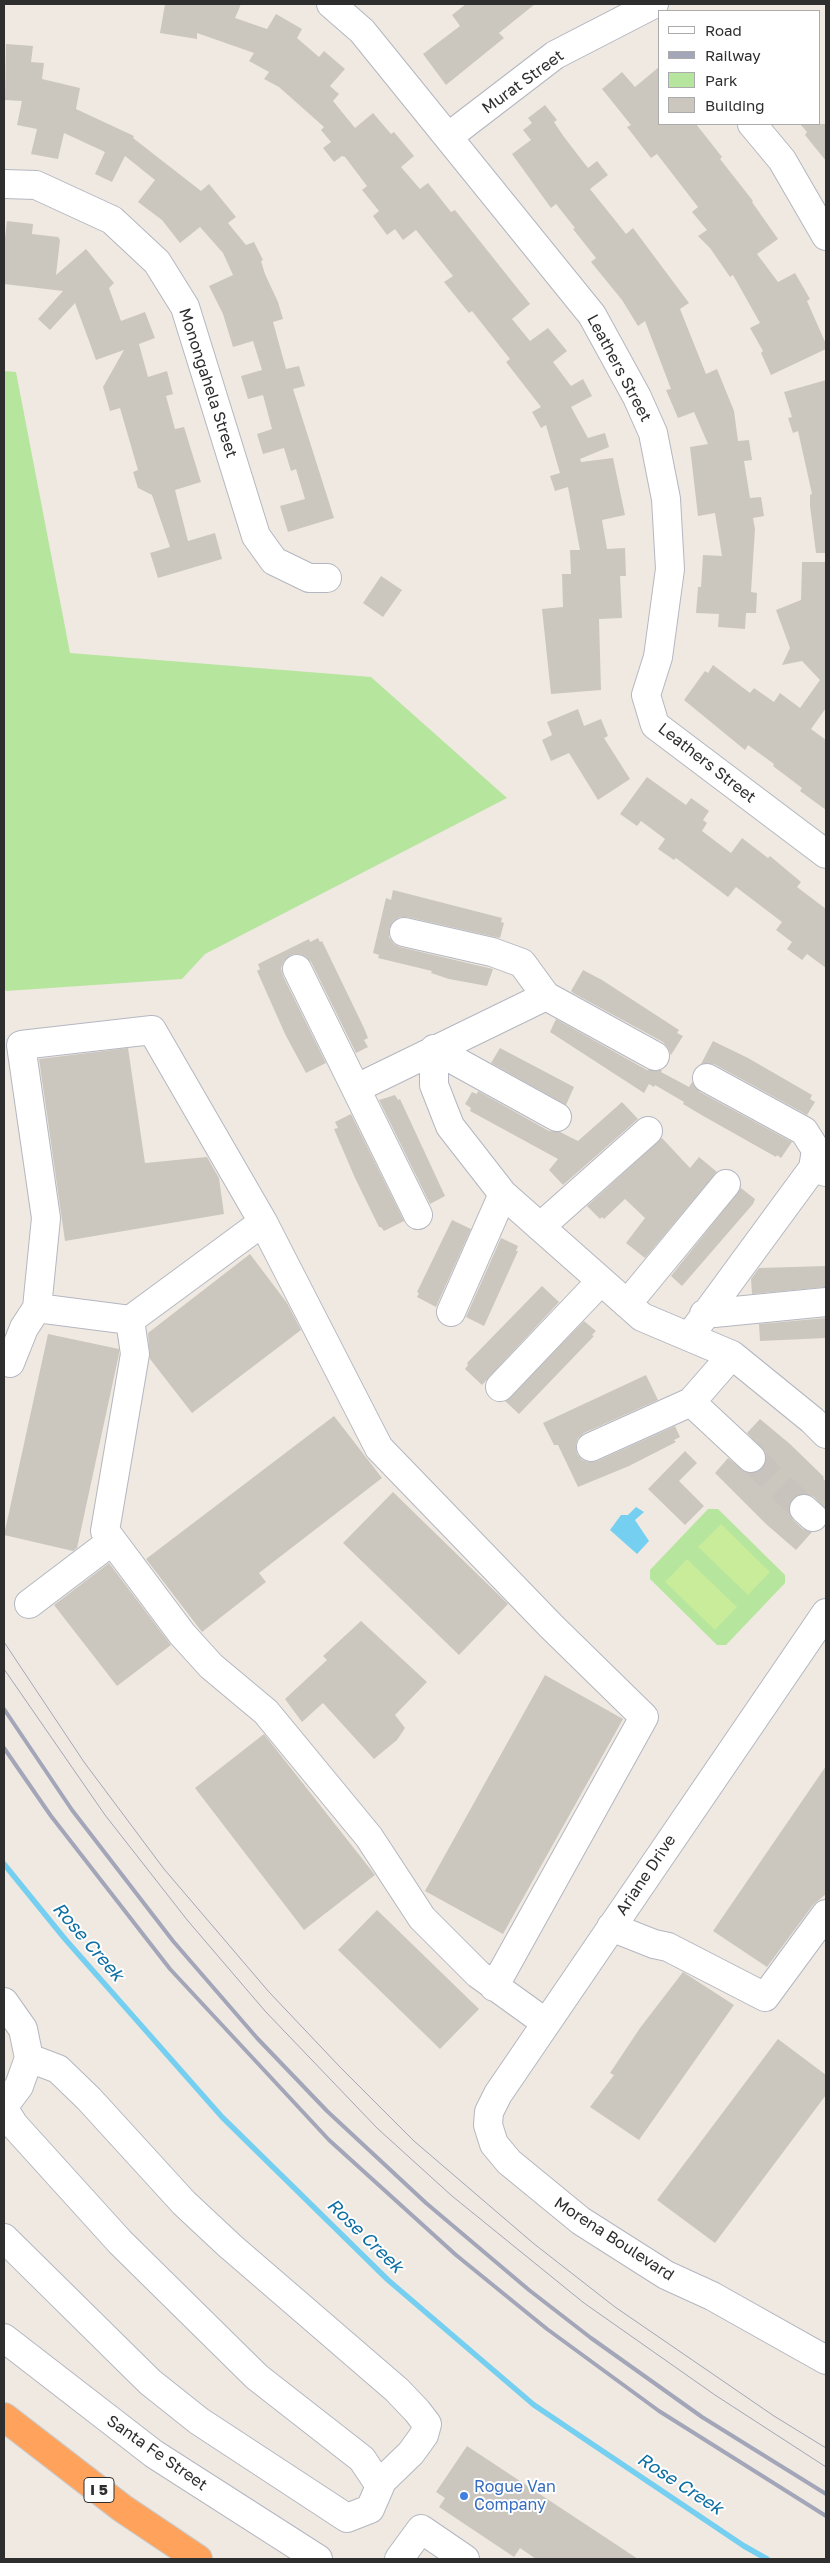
<!DOCTYPE html>
<html>
<head>
<meta charset="utf-8">
<style>
  body { margin:0 }
  #map { position:relative; width:830px; height:2563px; overflow:hidden; background:#efe9e1; font-family:"Golos Text",sans-serif }
  canvas { display:block }
  .frame { position:absolute; inset:0; border:5px solid #2e2e2e; pointer-events:none }
  .legend { position:absolute; left:658px; top:10px; width:162px; height:115px; box-sizing:border-box; background:#fff; border:1px solid #ababab; margin:0; padding:6px 9px; list-style:none; font-size:15px; color:#2e2e2e }
  .legend li { display:flex; align-items:center; gap:10px; height:25px }
  .legend b { width:25px; border:1px solid #ababab }
</style>
</head>
<body>
<div id="map">
<canvas width="830" height="2563"></canvas>
<div class="frame"></div>
<ul class="legend">
<li><b style="height:6px;background:#fff"></b>Road</li>
<li><b style="height:6px;background:#a3a6b8"></b>Railway</li>
<li><b style="height:14px;background:#b6e59e"></b>Park</li>
<li><b style="height:14px;background:#cbc7bf"></b>Building</li>
</ul>
</div>
<script>
const ctx = document.querySelector('canvas').getContext('2d');
ctx.lineJoin = 'round';
function fillPath(path, color) { ctx.fillStyle = color; ctx.fill(path, 'evenodd'); }
const toPath = rows => new Path2D(rows.map(r => 'M' + r).join(''));
function stroke(path, color, width, dash) { ctx.strokeStyle = color; ctx.lineWidth = width; ctx.lineCap = dash ? 'butt' : 'round'; ctx.setLineDash(dash || []); ctx.stroke(path); }
function write(font, color, halo, rows, align = 'center') {
  ctx.font = font + ' "Golos Text",sans-serif'; ctx.lineWidth = 4; ctx.setLineDash([]); ctx.textBaseline = 'middle'; ctx.strokeStyle = halo; ctx.fillStyle = color; for (const [text, x, y, turn = 0] of rows) {
    ctx.save(); ctx.translate(x, y); ctx.rotate((+turn || 0) * Math.PI / 180); ctx.textAlign = isNaN(turn) ? turn : align; if (halo) ctx.strokeText(text, 0, 0); ctx.fillText(text, 0, 0); ctx.restore();
  }
}
const green = toPath([
  [4,371,16,372,70,653,371,677,507,798,205,954,182,979,6,991,4,988],
  [708,1509,718,1509,785,1575,785,1583,726,1645,717,1645,650,1579,650,1570]
]);
const pitch = toPath([
  [721,1524,770,1572,748,1595,698,1547],
  [687,1559,737,1607,715,1630,665,1582]
]);
const water = toPath([
  [636,1507,644,1512,635,1520,649,1541,637,1554,610,1530,621,1515,628,1515]
]);
const stream = toPath([
  [4,1864,65,1939,222,2117,388,2280,534,2405,744,2546,767,2559]
]);
const building = toPath([
  [165,4,241,4,235,18,267,29,276,14,302,29,297,38,319,57,324,51,345,69,330,86,339,94,333,101,355,128,373,113,391,134,394,132,414,156,401,167,420,189,428,183,451,212,455,210,530,304,512,319,530,341,548,328,567,351,553,362,571,386,583,379,592,396,571,407,588,438,605,433,609,447,580,459,581,462,613,458,625,515,602,520,607,549,625,548,626,576,620,576,622,618,599,619,601,690,551,694,542,609,563,607,562,574,571,574,570,550,580,550,568,487,555,491,550,476,560,473,546,425,541,428,532,412,541,407,506,362,510,359,472,311,469,313,444,282,453,276,416,230,403,240,395,229,387,235,373,216,379,211,362,190,367,186,345,157,342,156,334,162,323,148,331,142,321,130,324,127,279,87,264,79,269,72,249,61,254,53,197,33,197,39,160,33],
  [466,4,535,4,499,33,504,38,446,85,423,54,460,26,452,15],
  [6,44,33,46,31,62,44,63,42,79,80,88,76,109,134,136,133,138,201,191,209,184,236,217,228,223,246,245,254,242,263,260,261,261,265,274,278,302,283,319,273,322,286,369,299,366,305,386,293,389,334,518,288,532,280,506,305,499,296,469,291,471,284,448,263,454,257,434,272,429,263,395,248,399,241,376,262,370,253,341,233,347,223,314,209,286,233,275,223,253,200,227,180,243,162,220,138,202,155,180,125,156,112,182,95,174,105,152,64,133,58,159,31,154,37,129,17,125,22,101,5,100],
  [659,67,659,124,696,124,722,157,720,159,753,201,752,202,778,239,757,254,778,282,795,273,810,299,807,301,826,344,826,349,771,375,761,353,763,351,750,328,760,323,733,275,730,277,710,248,698,236,707,230,692,212,698,207,657,154,651,158,627,127,631,125,602,89,622,72,635,87],
  [545,105,557,120,554,122,564,137,588,168,597,161,608,175,590,189,626,234,633,228,689,303,680,309,706,374,717,369,734,411,738,441,749,440,752,460,744,461,750,498,761,497,764,516,753,518,755,529,751,592,757,593,756,613,746,613,745,629,718,627,719,614,696,613,698,587,701,587,703,555,722,556,715,513,698,516,690,447,708,444,694,412,678,418,666,390,671,389,645,321,638,326,622,300,591,262,596,258,573,229,575,228,556,204,551,208,512,154,531,140,523,130,532,123,528,118],
  [800,124,826,124,826,161,805,135,807,132],
  [7,221,33,224,32,234,58,237,60,240,56,275,86,249,114,283,109,288,121,321,145,312,155,338,139,344,148,377,167,371,173,394,166,396,175,429,184,427,201,482,175,490,188,541,215,533,222,559,158,578,150,553,170,547,152,495,138,488,133,472,138,470,120,408,110,411,103,387,124,350,96,360,75,303,50,330,38,319,63,291,4,284,4,247],
  [826,380,826,553,816,553,810,506,810,495,812,494,798,431,793,433,788,418,792,417,784,392],
  [802,562,826,562,826,708,811,729,826,740,826,810,800,791,802,788,773,766,774,764,748,745,745,750,684,700,705,671,708,673,713,665,750,693,754,688,774,702,780,693,800,708,820,680,802,661,782,665,790,648,776,610,801,600],
  [381,576,402,590,383,617,363,603],
  [578,709,584,726,601,719,608,736,604,738,630,779,598,800,569,753,551,761,542,740,552,735,547,722],
  [647,777,686,805,691,798,709,811,703,820,707,823,702,831,731,853,742,838,768,858,770,856,801,882,797,887,826,909,826,968,807,954,802,960,787,949,792,942,776,930,782,922,736,887,728,897,676,858,674,860,658,849,665,839,641,821,637,826,620,814],
  [393,890,502,918,501,922,504,923,500,938,407,917,400,917,393,921,389,929,389,937,394,944,400,947,493,969,487,986,449,979,431,973,432,971,378,958,379,955,373,953,386,898,391,900],
  [318,938,320,942,322,941,364,1028,368,1038,364,1040,368,1047,356,1053,311,962,305,956,299,954,291,955,284,961,281,968,283,976,326,1063,306,1073,285,1034,257,971,260,969,258,964,309,939,310,942],
  [583,970,602,980,679,1030,677,1033,683,1036,671,1055,668,1048,663,1042,573,993,571,991],
  [556,1019,647,1070,662,1070,661,1072,689,1087,692,1082,700,1092,792,1142,781,1158,777,1155,776,1157,705,1117,683,1104,684,1102,655,1085,654,1087,649,1084,644,1093,550,1032],
  [713,1041,748,1058,812,1095,810,1099,815,1102,807,1115,714,1064,701,1064],
  [128,1048,145,1163,207,1157,219,1178,224,1214,65,1241,39,1059],
  [500,1048,574,1087,566,1105,491,1063],
  [478,1091,549,1131,560,1132,578,1141,622,1102,638,1119,563,1185,549,1170,558,1159,470,1111,471,1108,465,1104,472,1092,477,1094],
  [395,1095,398,1100,400,1099,445,1196,430,1204,379,1100],
  [351,1114,404,1221,384,1231,381,1227,379,1227,355,1178,334,1129,338,1128,335,1122],
  [662,1138,690,1168,699,1157,717,1172,645,1258,626,1243,645,1218,625,1199,604,1219,602,1217,600,1219,587,1206],
  [741,1188,755,1199,753,1204,682,1286,671,1276],
  [452,1220,471,1229,436,1307,417,1297,419,1293,417,1292],
  [501,1238,518,1246,516,1251,518,1251,484,1326,466,1317],
  [250,1254,287,1303,301,1330,192,1413,150,1359,148,1333],
  [826,1266,826,1287,752,1294,751,1279,759,1268],
  [542,1286,559,1302,482,1385,465,1369,468,1365,467,1363],
  [826,1318,826,1338,760,1341,759,1324],
  [584,1321,596,1331,592,1335,594,1336,519,1414,505,1401],
  [48,1334,119,1349,119,1354,77,1548,73,1551,4,1535],
  [646,1375,658,1400,584,1433,578,1438,576,1445,577,1454,582,1460,589,1462,597,1461,675,1426,680,1437,674,1440,676,1442,629,1466,578,1487,558,1445,554,1445,543,1423],
  [334,1416,382,1478,259,1573,266,1582,202,1632,146,1559],
  [760,1419,790,1444,824,1477,823,1478,826,1482,826,1510,814,1497,807,1494,800,1494,793,1498,789,1505,789,1513,793,1520,803,1529,812,1532,796,1550,766,1524,715,1473,728,1458,747,1473,755,1473,763,1468,766,1461,766,1453,747,1433],
  [685,1451,697,1463,679,1481,704,1506,685,1525,648,1489],
  [393,1492,508,1604,459,1655,343,1543],
  [109,1563,171,1645,117,1686,54,1605],
  [361,1621,427,1682,395,1715,405,1728,397,1740,374,1759,323,1703,302,1722,285,1699,327,1660,323,1656],
  [545,1675,623,1719,503,1934,425,1891],
  [264,1734,375,1875,304,1930,195,1788],
  [826,1766,826,1894,813,1905,767,1967,713,1931],
  [377,1910,479,2009,440,2049,338,1950],
  [683,1972,734,2005,639,2140,590,2107,614,2075,610,2073,640,2028],
  [778,2039,826,2075,826,2095,715,2243,657,2200],
  [467,2446,638,2559,536,2559,520,2548,514,2557,439,2507,445,2498,436,2492]
]);
const minorTunnel = toPath([
  [751,1458,804,1509]
]);
const minor = toPath([
  [331,4,362,31,592,315,637,397,653,433,666,499,670,569,658,657,646,695,655,725,826,854],
  [752,124,782,160,826,236],
  [448,137,555,55,654,4],
  [4,184,36,185,112,220,157,262,185,307,256,536,274,561,309,578,327,578],
  [404,932,492,952,522,963,546,996,655,1056],
  [297,969,418,1215],
  [434,1049,434,1085,450,1126,503,1194,642,1317,732,1355,812,1420,826,1434],
  [434,1049,557,1117],
  [707,1078,804,1131,816,1150,813,1168,826,1172],
  [357,1088,546,996],
  [263,1222,379,1448,551,1626,644,1717,494,1987],
  [540,1227,648,1131],
  [627,1304,726,1184],
  [37,1308,130,1320],
  [451,1312,503,1194],
  [704,1314,826,1302],
  [689,1337,813,1168],
  [10,1363,24,1328,37,1308,46,1218,21,1045,152,1030,263,1222,130,1320,135,1354,105,1531,182,1634,211,1666,266,1712,369,1837,422,1918,478,1974,546,2023],
  [500,1387,601,1281],
  [691,1402,751,1458],
  [591,1447,691,1402,732,1355],
  [804,1509,813,1517],
  [29,1604,112,1541],
  [826,1613,498,2094,489,2112,488,2125,494,2144,509,2162,581,2221,666,2275,712,2296,826,2360],
  [611,1927,654,1944,668,1947,765,1997,826,1914],
  [4,2002,23,2029,29,2058,19,2086,4,2106],
  [29,2058,58,2069,89,2099,184,2203,230,2246,397,2390,417,2411,427,2424,424,2435,411,2453,379,2484],
  [4,2109,14,2125,120,2242,257,2377,362,2459,380,2486,370,2509,347,2518,199,2421,150,2382,4,2238],
  [4,2338,154,2454,318,2559],
  [399,2559,421,2529,465,2559]
]);
const highway = toPath([
  [4,2417,122,2508,198,2559]
]);
const tram = toPath([
  [4,1642,84,1762,164,1869,269,1992,340,2067,414,2141,533,2243,615,2307,774,2416,826,2448],
  [4,1669,105,1815,188,1921,265,2011,377,2128,452,2196,584,2303,715,2395,826,2467]
]);
const rail = toPath([
  [4,1709,72,1810,173,1941,257,2038,327,2111,426,2203,529,2290,591,2338,702,2417,826,2494],
  [4,1748,51,1816,170,1969,329,2140,456,2255,547,2329,659,2411,826,2516]
]);
const markers = [
  [464,2496,5,"#3f7fe0"]
];
const shields = [
  [99,2490,30]
];
const shieldNames = [
  ["I 5",99,2490]
];
const streetNames = [
  ["Murat Street",523,82,-36],
  ["Leathers Street",619,368,62],
  ["Monongahela Street",208,383,72],
  ["Leathers Street",707,763,38],
  ["Ariane Drive",646,1875,-56],
  ["Morena Boulevard",614,2239,33],
  ["Santa Fe Street",157,2453,35]
];
const shopNames = [
  ["Rogue Van",474,2487],
  ["Company",474,2505]
];
const waterNames = [
  ["Rose Creek",88,1942,49],
  ["Rose Creek",365,2236,44],
  ["Rose Creek",680,2484,33]
];
fillPath(green, '#b6e59e');
fillPath(pitch, '#c9ec9a');
fillPath(water, '#75cff0');
stroke(stream, '#75cff0', 5.5);
fillPath(building, '#cbc7bf');
stroke(minorTunnel, '#c8c4bd', 28, [28, 14]);
stroke(minor, '#b4b7c1', 30);
stroke(highway, '#c9c9c9', 30);
stroke(minor, '#fff', 28);
stroke(highway, '#ffa35c', 28);
stroke(tram, '#a3a6b8', 1);
stroke(rail, '#a3a6b8', 4);
for (const [x, y, r, color] of markers) { const dot = new Path2D(); dot.arc(x, y, r, 0, 2 * Math.PI); ctx.fillStyle = color; ctx.fill(dot); stroke(dot, '#fff', 2); }
for (const [x, y, w] of shields) { const box = new Path2D(); box.roundRect(x - w / 2, y - 12.5, w, 25, 4); ctx.fillStyle = '#fff'; ctx.fill(box); stroke(box, '#2e2e2e', 1); }
write('bold 15px', '#2e2e2e', null, shieldNames);
write('16px', '#2e2e2e', '#fff', streetNames);
write('16px', '#366cbe', '#fff', shopNames, 'left');
write('italic 18px', '#0d6fa3', '#fff', waterNames);
</script>
</body>
</html>
